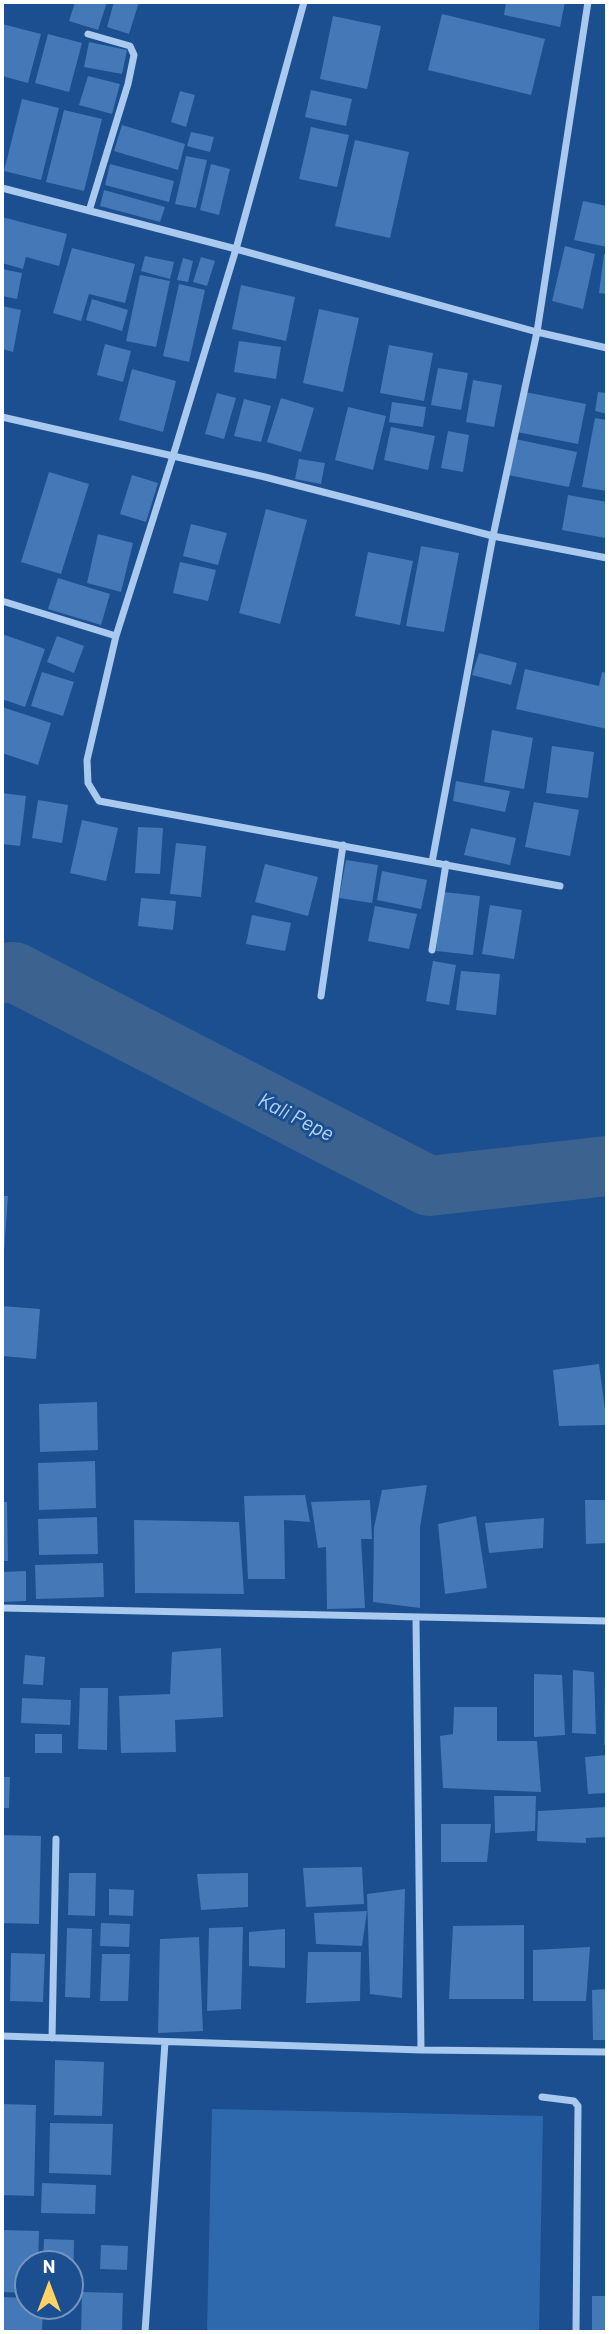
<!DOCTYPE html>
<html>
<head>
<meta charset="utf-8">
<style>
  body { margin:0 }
  #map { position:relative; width:609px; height:2334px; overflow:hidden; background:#1b4f8f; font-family:Barlow,sans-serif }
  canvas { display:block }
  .frame { position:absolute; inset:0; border:4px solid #fff; pointer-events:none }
  .north { position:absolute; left:14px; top:2250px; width:70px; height:70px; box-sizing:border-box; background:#1b4f8f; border:2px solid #7695bc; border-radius:50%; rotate:0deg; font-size:19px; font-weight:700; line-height:28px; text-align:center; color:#fff }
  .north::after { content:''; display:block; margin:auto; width:24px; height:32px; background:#ffd166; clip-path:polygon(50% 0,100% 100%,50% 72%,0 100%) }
</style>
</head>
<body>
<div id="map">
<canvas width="609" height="2334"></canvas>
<div class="frame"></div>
<div class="north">N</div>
</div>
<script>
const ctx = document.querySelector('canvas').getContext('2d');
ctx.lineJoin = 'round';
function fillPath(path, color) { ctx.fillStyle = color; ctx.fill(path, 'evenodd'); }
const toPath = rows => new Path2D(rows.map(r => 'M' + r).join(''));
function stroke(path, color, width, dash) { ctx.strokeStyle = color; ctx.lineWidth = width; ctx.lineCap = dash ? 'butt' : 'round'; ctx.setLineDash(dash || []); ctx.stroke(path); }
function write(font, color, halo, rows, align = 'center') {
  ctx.font = font + ' Barlow,sans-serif'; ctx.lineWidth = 6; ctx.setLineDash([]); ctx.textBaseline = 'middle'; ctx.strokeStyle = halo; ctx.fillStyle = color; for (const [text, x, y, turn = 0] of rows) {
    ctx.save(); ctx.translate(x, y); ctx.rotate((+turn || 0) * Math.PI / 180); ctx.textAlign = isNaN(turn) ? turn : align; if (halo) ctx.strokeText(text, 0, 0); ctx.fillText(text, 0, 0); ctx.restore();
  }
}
const green = toPath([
  [212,2109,543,2116,539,2332,207,2332]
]);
const river = toPath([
  [2,973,14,972,429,1186,607,1166]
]);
const building = toPath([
  [75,2,107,2,98,30,69,21],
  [114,2,139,2,129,34,107,27],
  [506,2,565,2,560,27,504,15],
  [442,14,545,39,531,95,428,70],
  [333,16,381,26,367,89,320,79],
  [2,24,41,34,28,83,2,76],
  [48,34,82,43,69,92,35,83],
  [89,42,127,50,122,74,84,67],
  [88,76,120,84,112,114,79,105],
  [311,90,352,99,346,126,305,117],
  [180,91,195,95,186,127,171,122],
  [22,99,59,108,41,180,4,171],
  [64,110,102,119,84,191,46,182],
  [122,125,185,144,178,170,114,151],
  [311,127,349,135,337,187,299,179],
  [191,132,214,137,210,152,187,146],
  [355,140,409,152,390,238,335,226],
  [186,156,207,160,196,208,175,204],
  [110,164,174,181,169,202,105,185],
  [211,164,230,169,219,215,200,210],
  [104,190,165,207,160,222,100,206],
  [583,201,607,206,607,247,574,240],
  [2,217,67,234,59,266,26,257,23,269,2,263],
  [565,246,595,254,583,309,552,301],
  [72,248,135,264,125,303,89,294,81,321,53,313],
  [604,254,607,254,607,294,599,293],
  [145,256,174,262,170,279,141,271],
  [201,257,215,261,207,286,193,282],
  [183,258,193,261,188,282,177,280],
  [2,269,22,273,17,299,2,296],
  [140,275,170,281,156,347,126,341],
  [179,284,205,290,189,362,163,356],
  [241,285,295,297,286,341,232,329],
  [92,299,128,310,122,331,86,320],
  [2,306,21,310,13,352,2,349],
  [319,309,359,318,343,392,303,383],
  [239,341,281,347,276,379,234,372],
  [105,344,131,351,123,382,97,375],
  [389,345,433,353,424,401,380,393],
  [438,368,468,373,461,410,431,405],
  [132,369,176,381,163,432,119,420],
  [473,380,502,385,494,427,466,422],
  [525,392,586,404,578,444,517,432],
  [598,392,607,393,607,414,595,411],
  [217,393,236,398,224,439,205,434],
  [281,398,314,408,301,452,267,442],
  [244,399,271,406,261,442,234,436],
  [392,402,426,407,423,427,389,422],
  [348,407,386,416,373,470,335,460],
  [595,418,607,420,607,491,582,487],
  [391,427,435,436,428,470,384,460],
  [448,431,469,435,463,472,441,468],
  [515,439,577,452,569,487,508,475],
  [299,459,325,463,321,484,295,479],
  [49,472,89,484,61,574,21,562],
  [132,475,158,483,146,522,120,514],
  [568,495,607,502,605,538,562,530],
  [266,509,307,520,280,624,239,613],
  [191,524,227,533,218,565,183,556],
  [98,534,133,543,121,592,87,583],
  [421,546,459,553,444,632,406,626],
  [368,552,413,561,400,625,355,616],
  [180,562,216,570,208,601,173,593],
  [58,578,110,594,101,625,48,609],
  [2,634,45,649,25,707,2,699],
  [57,636,84,646,74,673,47,662],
  [479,653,517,663,511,685,472,675],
  [525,669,599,686,602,672,607,673,607,729,516,709],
  [42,672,74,682,63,716,31,706],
  [2,707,51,723,38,765,2,753],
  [492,730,533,738,524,789,484,782],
  [552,746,594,752,588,798,546,793],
  [456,781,510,791,505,812,453,801],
  [2,793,26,796,20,846,2,844],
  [38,800,68,805,62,843,32,838],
  [534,802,579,810,570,856,525,847],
  [82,820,118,828,106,881,70,873],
  [138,827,163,828,160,874,135,873],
  [471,828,516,838,510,865,464,855],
  [176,843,206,846,201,897,170,894],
  [346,860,378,865,372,903,339,898],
  [265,864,318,877,308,916,255,902],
  [382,871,427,880,421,909,377,900],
  [443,892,480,896,473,955,436,951],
  [141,898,176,901,173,930,138,926],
  [490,905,522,910,514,959,482,954],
  [375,906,417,914,409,949,368,941],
  [252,915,291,923,285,951,246,944],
  [433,961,456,965,449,1005,426,1001],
  [461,971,500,974,496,1015,456,1010],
  [2,1196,8,1196,4,1251,2,1251],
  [2,1306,40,1309,36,1359,2,1356],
  [599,1364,607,1425,559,1426,553,1370],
  [97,1402,98,1450,40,1452,39,1404],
  [95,1461,96,1508,39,1510,38,1463],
  [427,1485,420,1527,420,1608,373,1602,374,1528,382,1490],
  [305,1495,310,1522,284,1520,285,1579,248,1579,244,1496],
  [370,1500,372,1539,361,1539,365,1608,327,1609,326,1547,318,1548,311,1502],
  [585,1500,607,1500,607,1543,586,1544],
  [2,1502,7,1502,8,1561,2,1561],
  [476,1516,487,1588,445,1594,438,1524],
  [97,1517,98,1554,39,1555,38,1519],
  [544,1518,543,1548,489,1553,485,1523],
  [134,1520,239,1522,244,1594,135,1593],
  [103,1563,104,1597,36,1599,35,1565],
  [26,1571,26,1601,2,1602,2,1572],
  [221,1648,223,1717,175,1720,176,1752,121,1753,119,1696,170,1694,172,1652],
  [25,1655,45,1657,43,1685,23,1684],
  [573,1670,594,1672,596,1734,572,1733],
  [605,1670,607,1670,607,1745,604,1745],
  [534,1674,562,1675,565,1735,534,1737],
  [80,1688,108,1688,107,1750,78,1749],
  [22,1698,71,1700,70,1725,21,1723],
  [454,1707,497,1707,497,1741,537,1741,541,1792,443,1788,440,1736,453,1734],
  [35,1734,62,1734,62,1753,35,1753],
  [607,1755,607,1793,588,1794,585,1757],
  [2,1777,10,1777,9,1808,2,1808],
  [494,1796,536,1796,535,1831,495,1833],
  [607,1807,607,1837,586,1838,586,1843,537,1841,538,1811],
  [441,1824,491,1824,487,1862,441,1862],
  [2,1835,41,1836,39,1924,2,1923],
  [362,1867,364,1904,306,1907,303,1868],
  [69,1873,96,1873,95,1916,68,1915],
  [248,1873,248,1907,201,1910,197,1874],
  [109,1889,134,1890,133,1916,109,1915],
  [405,1889,402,1998,370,1994,367,1894],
  [367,1911,362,1946,316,1944,314,1913],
  [101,1923,130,1924,129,1947,100,1946],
  [524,1925,524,1999,449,1999,453,1926],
  [243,1927,241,2009,207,2011,209,1928],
  [67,1928,92,1929,90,1998,65,1997],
  [285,1929,285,1968,249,1966,249,1932],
  [199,1937,203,2031,158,2033,160,1939],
  [590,1947,586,2001,533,2001,533,1950],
  [308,1952,361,1952,360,2001,306,2003],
  [11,1953,45,1954,43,2002,10,2001],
  [102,1954,130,1954,128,2001,100,2001],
  [607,1989,607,2040,593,2040,592,1990],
  [55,2060,104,2062,102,2116,54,2115],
  [2,2104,36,2105,34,2196,2,2195],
  [50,2123,113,2124,111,2175,49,2173],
  [42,2183,96,2185,95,2214,41,2213],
  [2,2230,39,2231,38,2264,28,2264,28,2293,2,2292],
  [44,2239,74,2240,73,2296,70,2296,70,2264,43,2264],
  [101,2245,128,2246,127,2270,100,2269],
  [82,2292,123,2293,122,2332,81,2332],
  [592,2296,607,2296,607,2332,592,2332],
  [2,2297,28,2298,28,2306,43,2306,42,2332,2,2332]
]);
const minor = toPath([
  [304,2,236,249,173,456,265,477,493,536,607,558],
  [588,2,537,332,607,348],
  [88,34,130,46,134,55,128,84,89,211],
  [2,188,236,249,537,332,493,536,432,862],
  [2,417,173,456,116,636],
  [2,601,116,636,87,760,88,783,99,801,560,886],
  [432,950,446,864],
  [321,996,343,845],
  [2,1608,607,1621],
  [416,1618,421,2050],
  [2,2036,421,2050,607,2052],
  [52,2038,56,1839],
  [542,2097,574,2101,578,2106,576,2332],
  [145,2332,165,2042]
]);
const waterNames = [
  ["Kali Pepe",296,1117,27]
];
fillPath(green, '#2e69ad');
stroke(river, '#3c6290', 60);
fillPath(building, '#4478b7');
stroke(minor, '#a9c9ee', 7);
write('italic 21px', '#b5d3f5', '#1b4f8f', waterNames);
</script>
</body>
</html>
